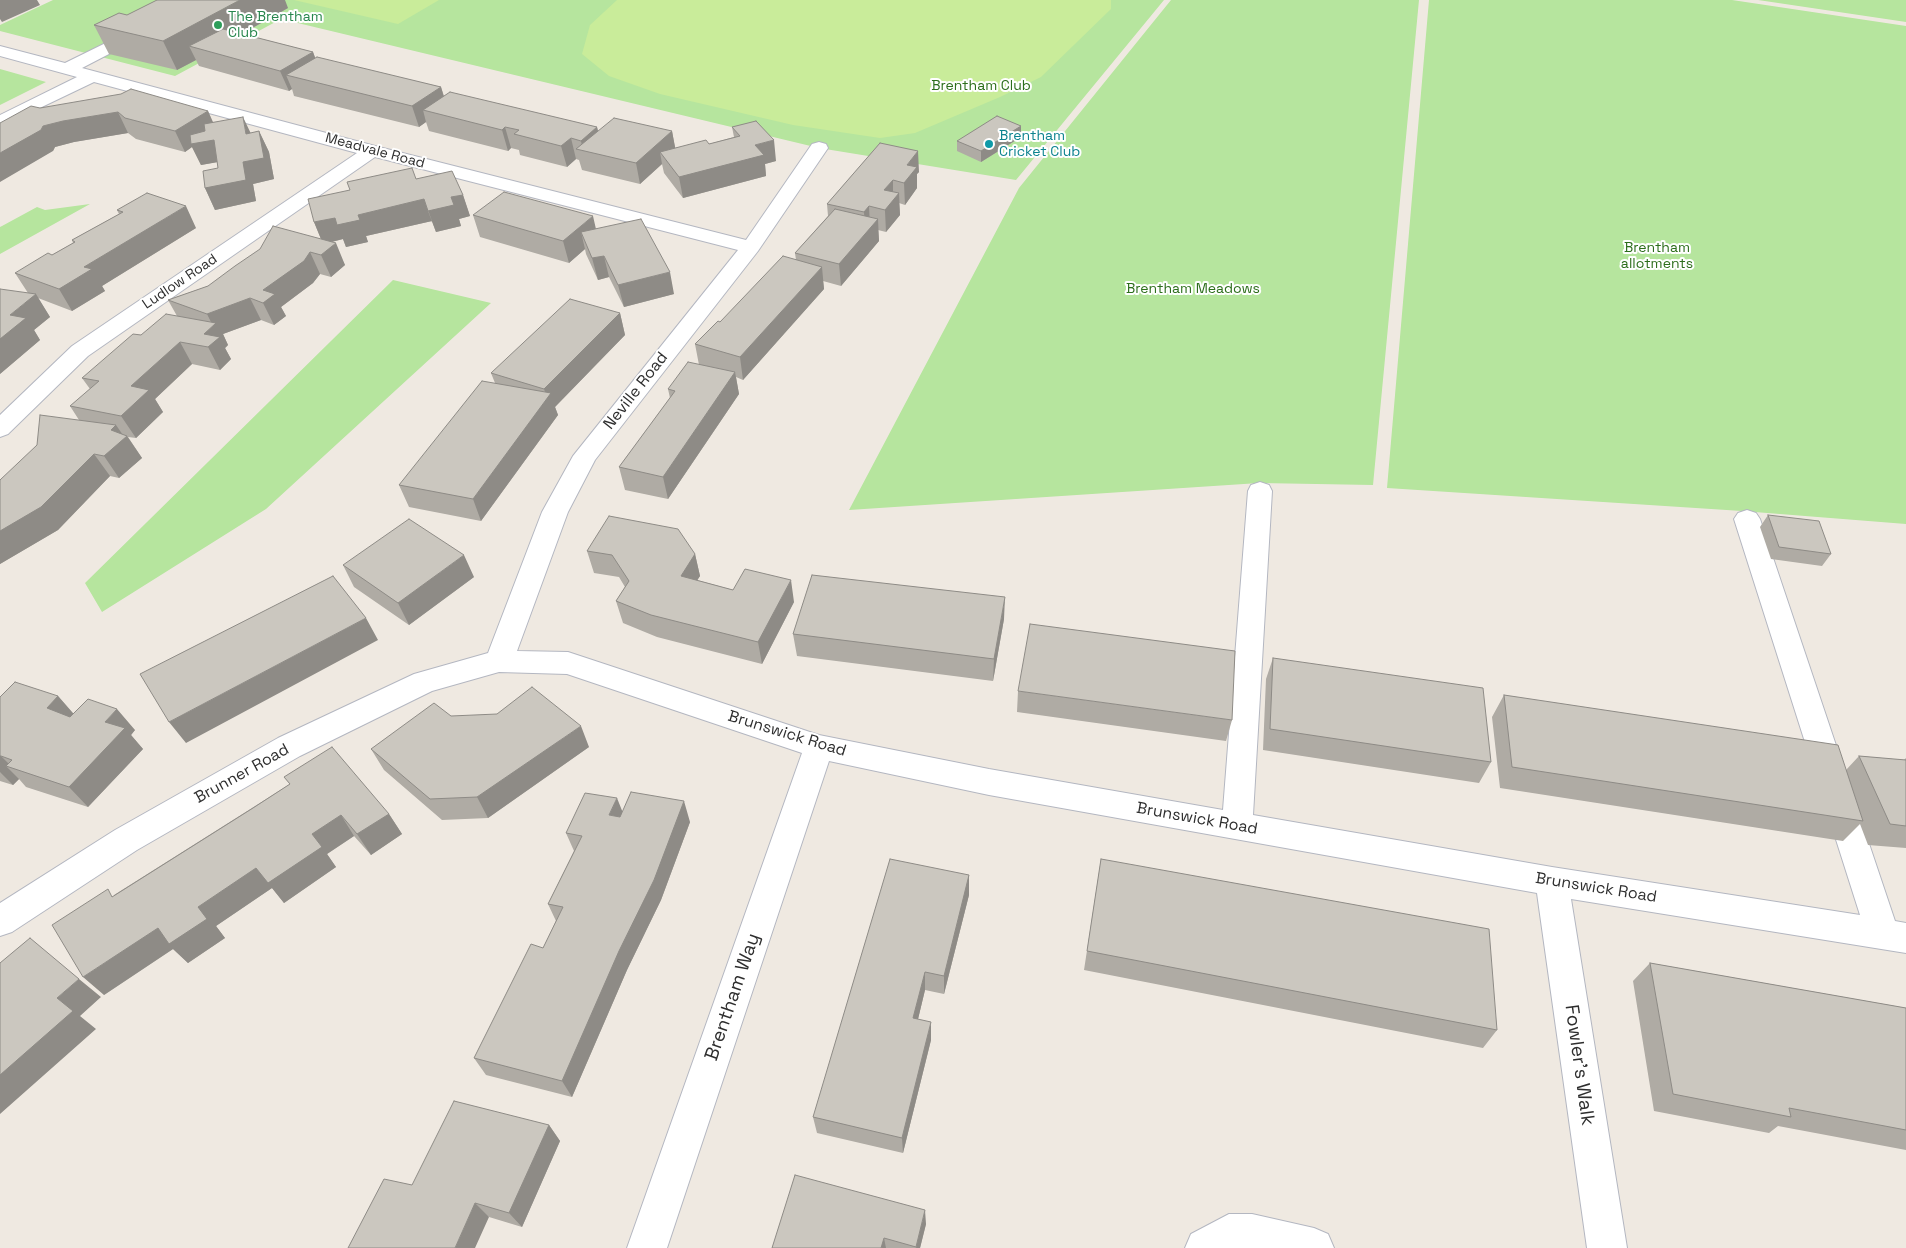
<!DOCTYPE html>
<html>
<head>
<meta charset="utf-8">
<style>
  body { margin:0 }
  canvas { display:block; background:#efe9e1 }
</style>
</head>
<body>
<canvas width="1906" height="1248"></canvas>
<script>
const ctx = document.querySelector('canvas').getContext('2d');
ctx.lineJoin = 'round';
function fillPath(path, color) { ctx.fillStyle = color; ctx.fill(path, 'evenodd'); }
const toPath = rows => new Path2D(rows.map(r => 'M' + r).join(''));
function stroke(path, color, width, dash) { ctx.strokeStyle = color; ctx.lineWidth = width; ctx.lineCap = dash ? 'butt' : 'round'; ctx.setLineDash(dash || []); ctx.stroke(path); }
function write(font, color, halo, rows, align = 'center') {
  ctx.font = font + ' "Space Grotesk",sans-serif'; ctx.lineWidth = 4; ctx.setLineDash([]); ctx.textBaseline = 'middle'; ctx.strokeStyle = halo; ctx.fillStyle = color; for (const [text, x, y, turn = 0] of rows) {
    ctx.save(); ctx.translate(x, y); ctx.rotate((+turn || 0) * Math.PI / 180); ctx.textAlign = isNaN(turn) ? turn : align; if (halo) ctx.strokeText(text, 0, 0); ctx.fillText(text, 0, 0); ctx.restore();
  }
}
const green = toPath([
  [53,0,1164,0,1016,180,819,148,281,19,175,76,0,31,0,25],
  [1171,0,1419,0,1373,485,1259,483,849,510,1019,188],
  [1429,0,1732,0,1906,26,1906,524,1742,511,1387,488],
  [1758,0,1906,0,1906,22],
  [0,69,46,82,0,105],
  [90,204,0,254,0,227,2,226,37,207,45,210],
  [393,280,491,303,266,509,102,612,85,583]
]);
const pitch = toPath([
  [294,0,439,0,398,24],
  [617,0,1111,0,1111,9,1041,77,1000,97,915,133,880,138,793,125,660,94,609,76,582,54,590,25]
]);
const minor = toPath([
  [140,31,146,33,148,36,146,39,132,42,82,68,379,147,746,240,812,144,819,142,826,144,828,148,758,251,595,460,568,512,517,651,568,652,819,735,989,769,1223,810,1248,491,1251,485,1260,482,1269,485,1272,491,1253,815,1552,867,1860,915,1734,519,1738,513,1747,510,1756,513,1760,519,1895,921,1906,923,1906,953,1571,899,1627,1248,1587,1248,1537,893,989,795,829,761,667,1248,627,1248,802,753,567,674,499,672,432,691,300,756,137,850,12,932,0,936,0,903,115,830,278,738,414,674,488,653,542,512,573,456,738,250,375,157,88,356,8,434,0,437,0,415,72,346,357,153,94,82,0,127,0,115,77,77,0,56,0,46,65,63,122,35,140,31],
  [1229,1214,1252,1214,1314,1228,1328,1234,1334,1248,1185,1248,1191,1234,1229,1214]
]);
const wall = toPath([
  [288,8,242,34,313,52,315,58,441,87,444,96,597,127,598,131,672,131,675,148,709,144,734,137,732,127,776,161,765,164,766,176,683,198,664,173,662,164,640,184,582,170,579,160,576,159,567,167,520,155,519,150,511,148,508,151,429,131,426,122,419,127,294,96,292,89,289,91,199,66,196,60,177,70,109,54,94,25,127,15],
  [40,108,208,111,213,122,251,133,259,131,269,152,274,179,253,184,256,201,215,210,205,188,218,168,217,162,201,165,192,147,185,152,136,139,128,133,74,142,55,147,53,151],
  [1021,126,1021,137,981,162,957,151,957,141],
  [880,143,919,172,917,174,917,188,905,205,899,203,900,215,886,232,878,230,879,241,841,286,823,281,824,289,743,380,736,377,739,394,668,499,625,490,619,467,670,398,668,389,699,365,695,344,720,322,796,260,795,253,828,216,827,204],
  [416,179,463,195,470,216,459,219,461,226,436,232,432,221,366,236,368,242,346,247,343,239,332,242,345,265,331,277,320,274,313,283,281,307,286,316,274,325,261,320,223,334,228,345,225,348,231,359,220,370,192,364,155,399,163,412,136,438,128,437,142,458,119,478,110,476,58,530,0,564,0,480,79,420,70,406,90,389,82,378,141,335,177,316,168,300,208,286,321,239,314,222],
  [117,210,196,228,102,286,105,291,72,311,38,298,50,317,34,330,40,340,0,374,28,293,15,273,52,255,73,243,72,240,119,214],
  [473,215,596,229,674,294,624,307,609,277,598,280,586,254,585,249,569,263,480,237],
  [620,313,625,335,555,407,558,415,481,521,409,507,399,485,495,383,491,373],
  [1768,515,1831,554,1822,566,1771,559,1760,527],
  [587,551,695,554,700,576,697,580,733,590,794,602,762,664,657,637,623,623,616,601,625,587,619,577,594,573],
  [343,565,474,577,409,625,354,587],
  [1004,619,993,681,797,656,793,634],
  [1273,658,1491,762,1479,783,1263,750,1266,679],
  [1018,691,1232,720,1226,741,1017,712],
  [1504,695,1846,770,1859,756,1904,760,1906,758,1906,848,1868,845,1860,824,1843,841,1500,788,1492,717],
  [58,696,73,713,135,730,131,735,143,749,88,807,26,787,19,779,13,785,0,781,0,697],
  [451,716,589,747,488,818,442,820,384,770,371,749],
  [284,777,389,814,402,834,371,855,354,836,327,854,336,867,284,903,272,888,216,926,225,938,188,963,173,949,104,995,114,895,290,784],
  [622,812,690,822,661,900,627,970,572,1097,486,1075,474,1058,543,948,556,921,548,904,574,851,566,833],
  [1101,859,1497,1030,1483,1048,1084,970],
  [969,875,969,895,944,994,925,990,918,1019,931,1040,903,1153,817,1133,813,1117],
  [1650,963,1906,1008,1906,1150,1778,1126,1769,1133,1654,1111,1633,981],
  [549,1125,560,1141,522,1227,489,1217,412,1185],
  [926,1224,920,1248,772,1248]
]);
const shadedWall = toPath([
  [0,0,37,0,40,5,2,22,0,19],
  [240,0,285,0,288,8,211,51,189,46,196,60,177,70,163,41],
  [313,52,321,73,286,75,292,89,289,91,280,71],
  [441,87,447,108,423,110,426,122,419,127,412,106],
  [208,111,217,132,214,140,224,161,201,165,192,147,185,152,175,131],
  [118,112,128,133,74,142,55,147,53,151,0,182,0,153,43,126,63,121],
  [243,117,253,138,246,134],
  [1021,126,1021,137,981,162,981,151],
  [505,127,511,148,508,151,502,130],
  [597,127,602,148,583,151,581,141],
  [259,131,269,152,274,179,253,184,256,201,215,210,205,188,243,162],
  [672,131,676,152,660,152,662,164,640,184,636,163],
  [571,138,576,159,567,167,561,146],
  [774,140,776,161,765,164,766,176,683,198,679,177,755,145],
  [918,151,919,172,917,174,917,188,905,205,904,183,907,165],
  [893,180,893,200,899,193,900,215,886,232,884,190],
  [463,195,470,216,459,219,461,226,436,232,428,211,451,197],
  [424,199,432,221,366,236,368,242,346,247,343,239,323,244,314,222,335,218,358,215],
  [186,206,196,228,102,286,105,291,72,311,59,289,84,267],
  [869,206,870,228,878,219,879,241,841,286,839,264,865,233,864,212],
  [593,216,598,238,581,232,585,249,569,263,563,241],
  [336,243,345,265,331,277,321,255],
  [310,252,320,274,313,283,281,307,286,316,274,325,263,303,263,290],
  [604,256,609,277,598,280,592,258],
  [822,267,824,289,743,380,740,357],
  [670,272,674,294,624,307,618,285],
  [36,294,50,317,34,330,40,340,0,374,0,339,10,315],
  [250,298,261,320,223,334,228,345,225,348,231,359,220,370,208,347,204,334,213,326,207,314],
  [620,313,625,335,555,407,558,415,481,521,473,499,547,398,544,389],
  [180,342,192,364,155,399,163,412,136,438,121,416,131,386],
  [735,372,739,394,668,499,663,477],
  [116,425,125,438,127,436,142,458,119,478,104,456,111,430],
  [94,454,110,476,58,530,0,564,0,531],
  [695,554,700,576,686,598,681,576],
  [464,555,474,577,409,625,398,603],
  [791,580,794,602,762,664,758,642],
  [1005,597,1004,619,993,681,994,659],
  [366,618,378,640,186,743,169,722],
  [58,696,77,718,66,729,47,708],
  [117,709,135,730,131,735,143,749,88,807,69,787,105,722],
  [581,726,589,747,488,818,477,797],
  [0,756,1,756,13,768,6,766,19,779,13,785,0,772],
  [617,798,625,818,609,815],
  [684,801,690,822,661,900,627,970,572,1097,562,1081],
  [389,814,402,834,371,855,357,834],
  [341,815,354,836,327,854,336,867,284,903,272,888,216,926,225,938,188,963,173,949,104,995,83,977,158,928,198,907,256,868,312,834],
  [969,875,969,895,944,994,944,976],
  [925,972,925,990,914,1036,913,1018],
  [79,979,101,997,80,1016,96,1029,0,1114,0,1075,57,998],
  [931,1022,931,1040,903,1153,902,1138],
  [549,1125,560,1141,522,1227,509,1213],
  [475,1203,489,1217,475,1248,455,1248],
  [925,1210,926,1224,920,1248,916,1248],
  [884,1238,886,1248,881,1248]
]);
const building = toPath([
  [157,0,240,0,163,41,94,25,119,13,127,15,157,0],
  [223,29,313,52,280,71,189,46,223,29],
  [317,57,441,87,412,106,286,75,317,57],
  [131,89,208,111,175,131,125,118,118,112,63,121,43,126,41,130,0,153,0,123,31,106,40,108,121,94,131,89],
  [450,92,597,127,581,141,571,138,561,146,514,134,519,130,505,127,502,130,423,110,450,92],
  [997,116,1021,126,981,151,957,141,997,116],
  [243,117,246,134,259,131,264,158,243,162,246,180,205,188,203,171,218,168,214,140,191,144,190,135,205,131,204,124,243,117],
  [614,118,672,131,636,163,576,149,614,118],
  [756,121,774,140,755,145,764,155,679,177,660,152,706,140,709,144,740,136,732,127,756,121],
  [880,143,918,151,907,165,917,167,904,183,893,180,884,190,899,193,885,210,869,206,864,212,827,204,880,143],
  [412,168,416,179,452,171,463,195,451,197,454,205,428,211,424,199,358,215,360,220,337,225,335,218,314,222,308,199,350,190,347,182,412,168],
  [504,192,593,216,563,241,473,215,504,192],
  [147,193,186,206,84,267,92,269,59,289,15,273,48,253,52,255,75,242,72,240,123,212,117,210,147,193],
  [835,209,878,219,839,264,795,253,835,209],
  [641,219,670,272,618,285,604,256,592,258,581,232,641,219],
  [273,226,336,243,321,255,310,252,304,261,263,290,275,294,263,303,250,298,207,314,168,300,208,286,235,266,260,249,273,226],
  [783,256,822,267,740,357,695,344,718,321,720,322,783,256],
  [0,289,36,294,10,315,26,318,0,339,0,289],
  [570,299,620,313,544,389,491,373,570,299],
  [166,314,216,323,204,334,220,337,208,347,180,342,131,386,149,390,121,416,70,406,99,381,82,378,133,334,141,335,166,314],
  [688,362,735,372,663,477,619,467,675,391,668,389,688,362],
  [482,381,551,393,473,499,399,485,482,381],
  [40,415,116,425,111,430,127,436,104,456,94,454,41,507,0,531,0,480,37,445,40,415],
  [1768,515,1819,521,1831,554,1779,547,1768,515],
  [609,516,678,529,695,554,681,576,733,590,745,569,791,580,758,642,651,615,616,601,629,581,612,555,587,551,609,516],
  [409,519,464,555,398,603,343,565,409,519],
  [812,575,1005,597,994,659,793,634,812,575],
  [333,576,366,618,169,722,140,674,333,576],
  [1030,624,1235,651,1232,720,1018,691,1030,624],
  [1273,658,1483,688,1491,762,1270,729,1273,658],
  [15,682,58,696,47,708,70,717,88,699,117,709,105,722,125,728,69,787,6,766,12,760,1,756,0,756,0,697,15,682],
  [532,687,581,726,477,797,430,799,371,749,434,703,451,716,497,714,532,687],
  [1504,695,1838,745,1863,821,1512,767,1504,695],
  [332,747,389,814,357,834,341,815,312,834,322,847,268,883,256,868,198,907,207,919,169,944,158,928,83,977,52,925,108,889,112,897,253,808,290,784,284,777,332,747],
  [1859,756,1906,760,1906,826,1890,824,1859,756],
  [631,792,684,801,654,880,619,951,562,1081,474,1058,531,944,543,948,563,907,548,904,582,836,566,833,585,793,617,798,609,815,620,817,631,792],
  [890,859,969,875,944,976,925,972,913,1018,931,1022,902,1138,813,1117,890,859],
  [1101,859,1489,929,1497,1030,1087,951,1101,859],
  [30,938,79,979,57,998,73,1011,0,1075,0,963,30,938],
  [1650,963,1906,1008,1906,1130,1789,1108,1791,1117,1673,1094,1650,963],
  [454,1101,549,1125,509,1213,475,1203,455,1248,348,1248,384,1179,412,1185,454,1101],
  [795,1175,925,1210,916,1247,884,1238,881,1248,772,1248,795,1175]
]);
const markers = [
  [218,25,5,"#2e9e5b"],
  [989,144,5,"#0f9aa8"]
];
const farLeisurenames = [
  ["The Brentham",228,17],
  ["Club",228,33]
];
const farParknames = [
  ["Brentham Club",981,86],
  ["Brentham",1657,248],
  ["allotments",1657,264],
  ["Brentham Meadows",1193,289]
];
const farCulturenames = [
  ["Brentham",999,136],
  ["Cricket Club",999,152]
];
const farStreetnames = [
  ["Meadvale Road",375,151,15],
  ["Ludlow Road",180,282,-34]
];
const streetNames = [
  ["Neville Road",636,391,-52],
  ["Brunswick Road",787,734,17],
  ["Brunner Road",242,774,-29],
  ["Brunswick Road",1197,819,10],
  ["Brunswick Road",1596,888,9]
];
const nearStreetnames = [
  ["Brentham Way",733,997,-71],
  ["Fowler's Walk",1579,1065,82]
];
fillPath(green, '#b6e59e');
fillPath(pitch, '#c9ec9a');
stroke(minor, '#b4b7c1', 2);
fillPath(minor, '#fff');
fillPath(wall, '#afaba4');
fillPath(shadedWall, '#8e8b86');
fillPath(building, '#cbc7bf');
stroke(building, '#8e8b86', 1);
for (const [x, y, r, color] of markers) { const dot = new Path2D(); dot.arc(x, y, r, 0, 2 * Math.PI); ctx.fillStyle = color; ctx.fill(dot); stroke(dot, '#fff', 2); }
write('14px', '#27864d', '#fff', farLeisurenames, 'left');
write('14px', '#2c6e1b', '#fff', farParknames);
write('14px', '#0d838f', '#fff', farCulturenames, 'left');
write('14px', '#2e2e2e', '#fff', farStreetnames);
write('16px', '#2e2e2e', '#fff', streetNames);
write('19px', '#2e2e2e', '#fff', nearStreetnames);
</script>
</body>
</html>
